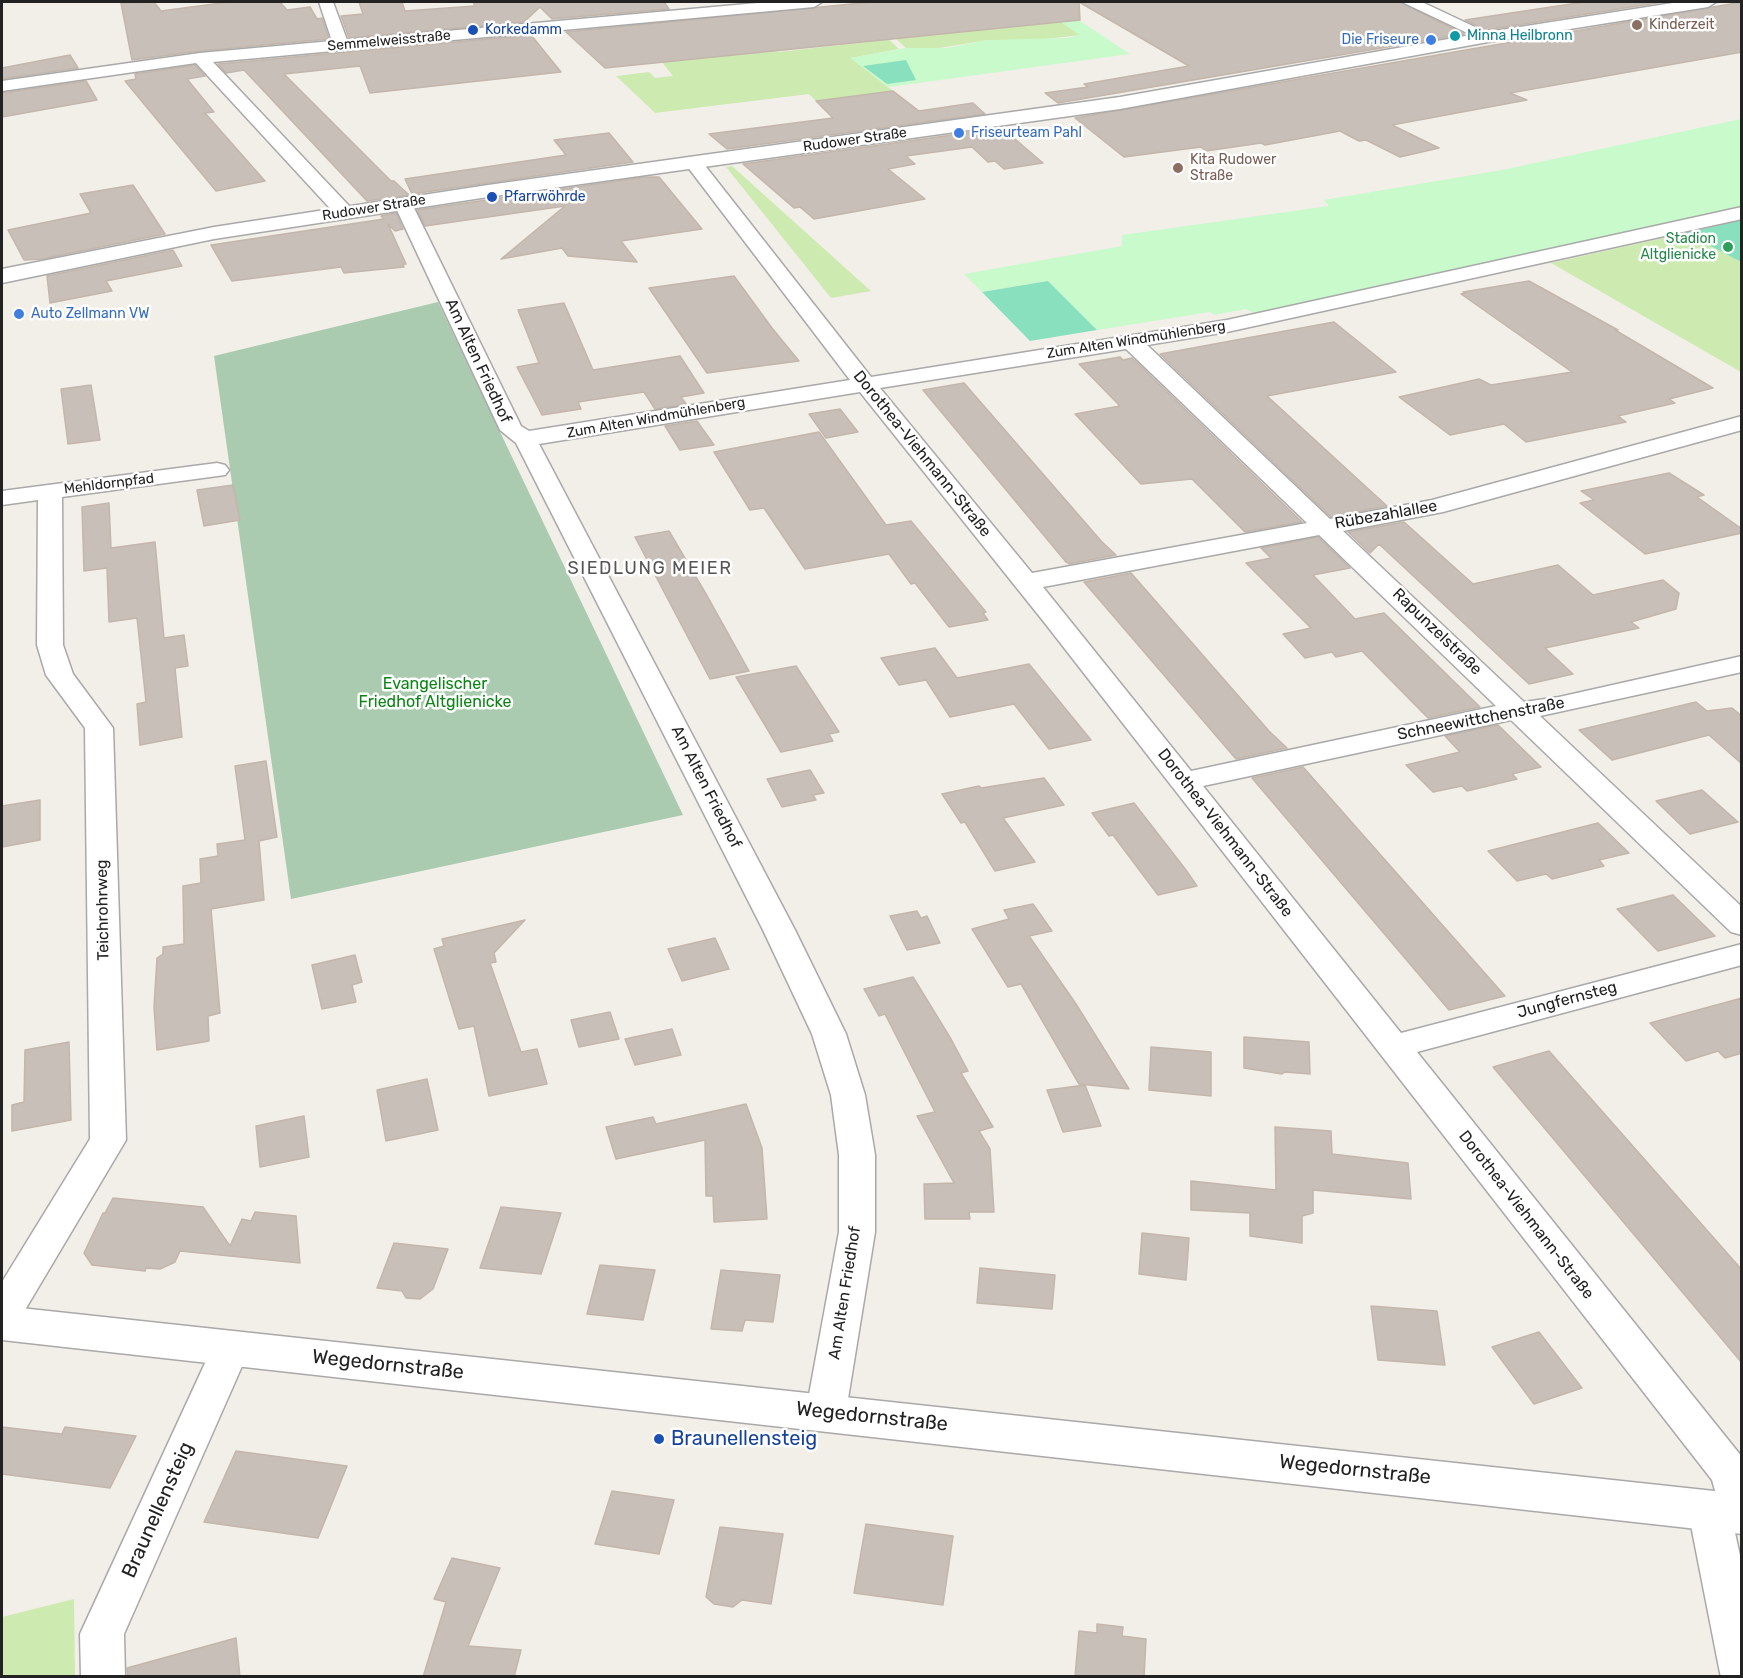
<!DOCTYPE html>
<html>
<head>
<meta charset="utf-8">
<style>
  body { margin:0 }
  #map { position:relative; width:1743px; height:1678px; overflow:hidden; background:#f2efe9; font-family:Rubik,sans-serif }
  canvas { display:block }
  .frame { position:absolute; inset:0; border:3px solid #222; pointer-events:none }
</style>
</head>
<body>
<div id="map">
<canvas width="1743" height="1678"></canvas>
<div class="frame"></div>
</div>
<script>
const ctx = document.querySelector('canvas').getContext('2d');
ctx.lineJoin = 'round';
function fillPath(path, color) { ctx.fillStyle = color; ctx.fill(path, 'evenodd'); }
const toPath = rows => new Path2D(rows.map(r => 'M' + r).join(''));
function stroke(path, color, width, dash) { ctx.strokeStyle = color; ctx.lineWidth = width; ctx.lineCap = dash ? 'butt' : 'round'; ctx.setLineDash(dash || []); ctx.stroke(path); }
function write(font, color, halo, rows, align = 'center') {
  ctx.font = font + ' Rubik,sans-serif'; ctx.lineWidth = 5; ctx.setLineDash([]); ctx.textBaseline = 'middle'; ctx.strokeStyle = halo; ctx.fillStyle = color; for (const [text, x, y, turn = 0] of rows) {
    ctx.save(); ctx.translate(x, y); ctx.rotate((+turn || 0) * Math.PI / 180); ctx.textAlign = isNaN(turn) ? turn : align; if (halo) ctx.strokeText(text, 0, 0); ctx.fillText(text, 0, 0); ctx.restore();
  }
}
const grass = toPath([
  [1061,22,1081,35,1037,40,988,40,933,49,906,48,896,39],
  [882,33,899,49,851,58,893,91,816,101,809,94,655,113,616,76,649,72,655,78,673,76,661,61,711,58,696,34,778,52,877,41],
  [732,166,871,291,831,298,726,167],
  [1686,233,1741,262,1741,372,1551,263],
  [74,1599,75,1676,2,1676,2,1617]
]);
const cemetery = toPath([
  [438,302,683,815,291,899,214,356]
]);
const park = toPath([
  [1077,19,1130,54,889,87,850,58,906,48,947,48,988,40,1066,38,1080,35,1061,22],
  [1741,119,1741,210,1256,314,1246,309,1214,315,1210,312,1097,330,1048,281,982,292,964,274,1122,246,1122,235,1329,206,1324,200,1502,170]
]);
const pitch = toPath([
  [906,60,916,80,887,84,863,66],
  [1741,220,1741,262,1686,233],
  [1048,281,1097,330,1030,341,982,292]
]);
const building = toPath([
  [154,2,161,11,229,2,280,2,287,10,310,7,317,19,322,18,329,39,200,51,132,60,121,3,154,2],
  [359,2,402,2,405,11,475,6,473,2,664,2,669,9,552,19,540,7,524,22,349,38,341,16,363,14,359,2],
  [872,2,1079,2,1080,20,605,68,566,32,872,2],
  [1079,2,1400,2,1464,34,1058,103,1045,93,1088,87,1084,84,1189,66,1079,2],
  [1584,2,1663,2,1486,30,1465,20,1584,2],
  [1742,2,1742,52,1510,93,1527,100,1392,125,1439,148,1400,157,1366,140,1359,141,1340,131,1265,145,1261,143,1206,151,1201,147,1124,157,1075,118,1742,2],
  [531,35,561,72,370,93,360,66,284,74,391,181,394,181,409,195,367,201,244,70,226,73,218,64,531,35],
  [70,55,78,68,2,79,2,68,70,55],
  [195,65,205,76,187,79,214,112,205,113,265,181,216,191,125,81,136,79,135,74,195,65],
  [86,81,97,100,2,117,2,93,86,81],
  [893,91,919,111,973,103,985,114,727,149,709,134,833,118,816,101,893,91],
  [1002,128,1043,163,1004,169,995,161,988,162,972,147,906,156,915,164,888,169,925,199,814,219,800,207,794,208,743,164,1002,128],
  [609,133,633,162,412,194,405,179,566,155,554,140,609,133],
  [645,177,659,177,702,229,621,241,637,262,568,256,562,248,501,259,565,206,425,226,417,210,645,177],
  [133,185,165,234,42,259,24,260,8,230,91,213,80,194,133,185],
  [396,213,403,229,395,231,388,224,406,264,403,264,404,267,344,273,341,267,232,281,211,245,384,219,381,216,396,213],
  [173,250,182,266,106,281,112,291,50,303,47,276,173,250],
  [734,276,772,328,799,361,707,373,649,288,734,276],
  [1529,281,1618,330,1615,330,1713,388,1669,399,1675,403,1618,416,1626,422,1526,442,1504,424,1450,435,1399,397,1479,379,1491,385,1572,372,1461,294,1466,293,1463,292,1529,281],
  [564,303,593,370,680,356,704,393,681,397,686,404,655,409,644,392,578,402,581,409,542,415,517,367,539,363,518,310,564,303],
  [1334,322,1396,372,1267,396,1387,506,1331,517,1160,354,1334,322],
  [1120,357,1123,360,1132,358,1302,522,1245,532,1192,479,1141,484,1075,414,1120,406,1079,364,1120,357],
  [964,383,1102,542,1116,555,1069,564,1066,562,923,390,964,383],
  [91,385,100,440,68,444,61,389,91,385],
  [840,409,858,432,826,438,809,414,840,409],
  [697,421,714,445,680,450,665,426,697,421],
  [819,432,886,525,911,521,986,612,983,613,988,620,949,627,915,583,911,584,889,554,805,569,764,508,750,510,714,452,819,432],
  [1669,473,1704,495,1697,497,1742,529,1742,533,1645,554,1580,503,1594,500,1581,491,1669,473],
  [233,485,240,520,204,526,197,490,233,485],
  [109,503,111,548,155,542,164,638,184,635,188,666,175,668,182,737,140,745,137,704,146,702,137,618,109,622,107,568,84,571,82,507,109,503],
  [1404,522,1473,584,1558,565,1593,595,1663,580,1679,593,1676,609,1631,622,1639,628,1545,648,1573,674,1529,684,1379,544,1370,553,1348,532,1404,522],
  [669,531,706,594,749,671,710,679,635,537,669,531],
  [1318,537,1350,568,1313,575,1355,619,1384,613,1480,707,1428,718,1362,651,1336,657,1332,652,1305,658,1283,634,1311,628,1246,563,1271,558,1261,548,1318,537],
  [1131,573,1269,731,1287,748,1236,759,1084,582,1131,573],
  [935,648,957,678,1029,664,1091,740,1049,749,1014,704,950,717,926,680,899,685,881,658,935,648],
  [796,666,839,732,829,734,833,741,781,752,736,677,796,666],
  [1696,702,1707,711,1732,708,1742,716,1742,764,1709,735,1612,760,1579,730,1696,702],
  [1498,725,1541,767,1512,774,1517,779,1467,791,1462,786,1433,792,1406,765,1460,752,1445,736,1498,725],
  [266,761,277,837,259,841,264,900,211,909,220,1013,208,1016,209,1041,157,1050,154,1007,157,958,163,954,163,947,184,944,183,886,201,883,200,859,218,856,217,844,245,840,235,766,266,761],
  [1303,767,1505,996,1449,1010,1252,778,1303,767],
  [810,770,824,793,813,795,816,800,782,807,767,779,810,770],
  [1044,778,1064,805,1003,818,1035,862,995,871,965,822,961,823,942,794,979,786,981,788,1044,778],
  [1702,790,1738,822,1690,834,1656,801,1702,790],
  [40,800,40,840,2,847,2,806,40,800],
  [1134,803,1186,870,1197,886,1158,895,1113,835,1109,836,1092,813,1134,803],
  [1598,823,1629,853,1599,860,1604,866,1552,879,1546,874,1517,881,1488,851,1598,823],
  [1673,895,1715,936,1658,951,1617,909,1673,895],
  [1033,904,1052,931,1029,936,1076,1004,1129,1089,1079,1084,1021,984,1008,987,972,929,1009,919,1004,910,1033,904],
  [917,911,921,918,927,916,940,943,907,950,890,916,917,911],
  [525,920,494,953,496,962,490,963,521,1052,537,1049,547,1084,489,1096,474,1026,459,1029,434,949,444,946,442,939,525,920],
  [715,938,729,969,682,981,668,949,715,938],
  [355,955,362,982,352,985,356,1002,322,1009,312,965,355,955],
  [913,977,951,1039,968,1071,961,1073,993,1127,979,1131,990,1149,994,1212,969,1212,970,1219,925,1219,924,1184,954,1183,917,1116,935,1112,885,1014,879,1016,864,989,913,977],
  [1742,998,1742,1053,1725,1058,1718,1051,1686,1061,1650,1023,1742,998],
  [610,1012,619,1039,579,1047,571,1020,610,1012],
  [672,1029,681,1055,635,1065,625,1039,672,1029],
  [1244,1037,1309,1042,1310,1074,1285,1072,1282,1074,1244,1068,1244,1037],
  [69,1042,71,1120,12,1131,12,1105,24,1102,25,1050,69,1042],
  [1151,1047,1211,1052,1211,1096,1149,1090,1151,1047],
  [1549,1051,1742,1270,1742,1363,1493,1067,1549,1051],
  [427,1079,438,1130,386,1141,377,1090,427,1079],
  [1085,1085,1101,1126,1063,1132,1047,1090,1085,1085],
  [746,1104,762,1148,767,1219,714,1222,713,1196,706,1196,705,1140,616,1159,606,1127,653,1117,656,1124,746,1104],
  [304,1116,309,1157,260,1167,256,1126,304,1116],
  [1275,1127,1331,1131,1332,1154,1408,1163,1411,1199,1313,1190,1313,1213,1302,1216,1302,1243,1250,1236,1250,1213,1191,1210,1191,1181,1276,1190,1275,1127],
  [113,1198,203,1207,230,1246,242,1219,251,1221,255,1212,296,1216,300,1263,180,1251,175,1262,160,1269,146,1268,145,1271,92,1265,84,1253,103,1213,105,1213,113,1198],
  [501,1207,561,1213,541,1274,480,1268,501,1207],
  [1142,1233,1189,1238,1186,1280,1139,1274,1142,1233],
  [394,1243,448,1249,433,1289,420,1299,406,1298,402,1291,377,1288,394,1243],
  [600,1265,655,1270,643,1320,587,1314,600,1265],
  [980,1268,1055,1275,1052,1309,977,1303,980,1268],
  [721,1270,780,1275,773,1322,745,1320,742,1331,711,1329,721,1270],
  [1371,1306,1437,1311,1445,1365,1378,1360,1371,1306],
  [1539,1332,1582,1388,1534,1404,1492,1347,1539,1332],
  [2,1427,62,1434,65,1427,136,1436,110,1488,2,1474,2,1427],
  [236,1451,347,1466,318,1538,204,1522,236,1451],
  [612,1491,674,1500,659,1554,595,1544,612,1491],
  [866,1524,953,1536,943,1605,854,1593,866,1524],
  [720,1527,783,1534,771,1604,742,1600,733,1607,714,1604,706,1597,720,1527],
  [452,1558,500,1568,468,1646,521,1650,514,1677,423,1677,446,1602,434,1599,452,1558],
  [1097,1624,1123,1627,1122,1636,1146,1639,1144,1677,1075,1677,1079,1631,1097,1633,1097,1624],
  [236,1638,240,1677,128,1677,127,1668,236,1638]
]);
const minor = toPath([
  [319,2,333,2,347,40,769,2,822,2,814,7,213,62,352,209,355,213,345,219,338,217,196,63,2,91,2,81,200,53,332,41,319,2],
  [1402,2,1422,2,1496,37,1494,40,1482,40,1402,2],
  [693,157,699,158,871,377,1227,320,1742,207,1742,219,1227,332,1147,345,1330,519,1432,500,1742,416,1742,430,1443,512,1343,531,1524,702,1559,697,1742,656,1742,672,1540,716,1742,907,1742,935,1731,932,1511,720,1203,786,1401,1033,1742,944,1742,965,1417,1052,1742,1457,1742,1531,1734,1528,1742,1565,1742,1676,1721,1676,1720,1673,1688,1510,1694,1497,1709,1492,1716,1494,1712,1480,1044,622,860,392,539,444,795,930,846,1034,865,1095,875,1155,875,1232,846,1411,840,1423,826,1427,812,1423,806,1411,839,1232,839,1155,831,1095,812,1034,763,930,516,443,500,430,394,204,403,198,412,204,521,426,529,431,850,380,687,166,684,162,693,157],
  [1126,349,1307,523,1032,573,880,388,1126,349],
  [1319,535,1496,706,1191,771,1043,587,1319,535],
  [217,463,225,465,229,470,225,475,62,497,63,645,73,674,113,728,126,1140,16,1325,2,1329,2,1282,90,1139,85,728,46,675,37,645,38,500,2,505,2,491,217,463],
  [231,1332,245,1337,250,1348,124,1634,125,1676,81,1676,80,1634,212,1348,217,1337,231,1332]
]);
const tertiary = toPath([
  [1679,2,1716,2,1708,7,1488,42,1120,109,488,197,214,239,2,283,2,269,214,227,488,185,1120,97,1488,32,1679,2],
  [2,1306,1742,1494,1742,1534,2,1340,2,1306]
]);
const markers = [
  [1637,25,6,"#8d6e63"],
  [473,30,6,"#1a4fb4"],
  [1455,36,6,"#0f9aa8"],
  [1431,40,6,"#3f7fe0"],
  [959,133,6,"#3f7fe0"],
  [1178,168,6,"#8d6e63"],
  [492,197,6,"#1a4fb4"],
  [1728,247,6,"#2e9e5b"],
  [19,314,6,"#3f7fe0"],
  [659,1439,6,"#1a4fb4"]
];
const farEducationnames = [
  ["Kinderzeit",1649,25],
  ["Kita Rudower",1190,160],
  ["Straße",1190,176]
];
const farTransitnames = [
  ["Korkedamm",485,30],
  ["Pfarrwöhrde",504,197]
];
const farCulturenames = [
  ["Minna Heilbronn",1467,36]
];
const farShopnames = [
  ["Die Friseure",1419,40,"right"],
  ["Friseurteam Pahl",971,133],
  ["Auto Zellmann VW",31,314]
];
const farStreetnames = [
  ["Semmelweisstraße",389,41,-5],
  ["Rudower Straße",855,140,-8],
  ["Rudower Straße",374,208,-9],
  ["Zum Alten Windmühlenberg",1136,340,-9],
  ["Zum Alten Windmühlenberg",656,418,-10],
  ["Mehldornpfad",109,484,-7]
];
const farLeisurenames = [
  ["Stadion",1716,239],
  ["Altglienicke",1716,255]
];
const streetNames = [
  ["Am Alten Friedhof",478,361,65],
  ["Dorothea-Viehmann-Straße",922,454,51],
  ["Rübezahlallee",1386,515,-10],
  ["Rapunzelstraße",1437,632,44],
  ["Schneewittchenstraße",1481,719,-11],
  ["Am Alten Friedhof",706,787,63],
  ["Dorothea-Viehmann-Straße",1225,833,52],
  ["Teichrohrweg",103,910,-91],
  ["Jungfernsteg",1567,1000,-15],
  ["Dorothea-Viehmann-Straße",1526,1215,52],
  ["Am Alten Friedhof",845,1293,-81]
];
const parkNames = [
  ["Evangelischer",435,684],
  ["Friedhof Altglienicke",435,702]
];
const neighbourhoodNames = [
  ["SIEDLUNG MEIER",650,569]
];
const nearStreetnames = [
  ["Wegedornstraße",388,1365,6],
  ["Wegedornstraße",872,1417,6],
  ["Wegedornstraße",1355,1470,6],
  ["Braunellensteig",158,1510,-66]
];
const nearTransitnames = [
  ["Braunellensteig",671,1439]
];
fillPath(grass, '#cdebb0');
fillPath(cemetery, '#aacbaf');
fillPath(park, '#c8facc');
fillPath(pitch, '#88e0be');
fillPath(building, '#c7bfb8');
stroke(building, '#c4b6ab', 1.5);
stroke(minor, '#a9a9a9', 3);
stroke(tertiary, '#a9a9a9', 3);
fillPath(minor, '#fff');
fillPath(tertiary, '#fff');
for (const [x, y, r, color] of markers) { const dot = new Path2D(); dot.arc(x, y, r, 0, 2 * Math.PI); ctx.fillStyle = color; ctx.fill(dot); stroke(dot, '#fff', 2); }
write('14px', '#785e54', '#fff', farEducationnames, 'left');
write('14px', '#164399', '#fff', farTransitnames, 'left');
write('14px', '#0d838f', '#fff', farCulturenames, 'left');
write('14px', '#366cbe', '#fff', farShopnames, 'left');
write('14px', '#222', '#fff', farStreetnames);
write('14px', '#27864d', '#fff', farLeisurenames, 'right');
write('16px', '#222', '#fff', streetNames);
write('16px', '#0c8416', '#fff', parkNames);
ctx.letterSpacing = '1.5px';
write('18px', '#555', '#fff', neighbourhoodNames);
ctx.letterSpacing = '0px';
write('20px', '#222', '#fff', nearStreetnames);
write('20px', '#164399', '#fff', nearTransitnames, 'left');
</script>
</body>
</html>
